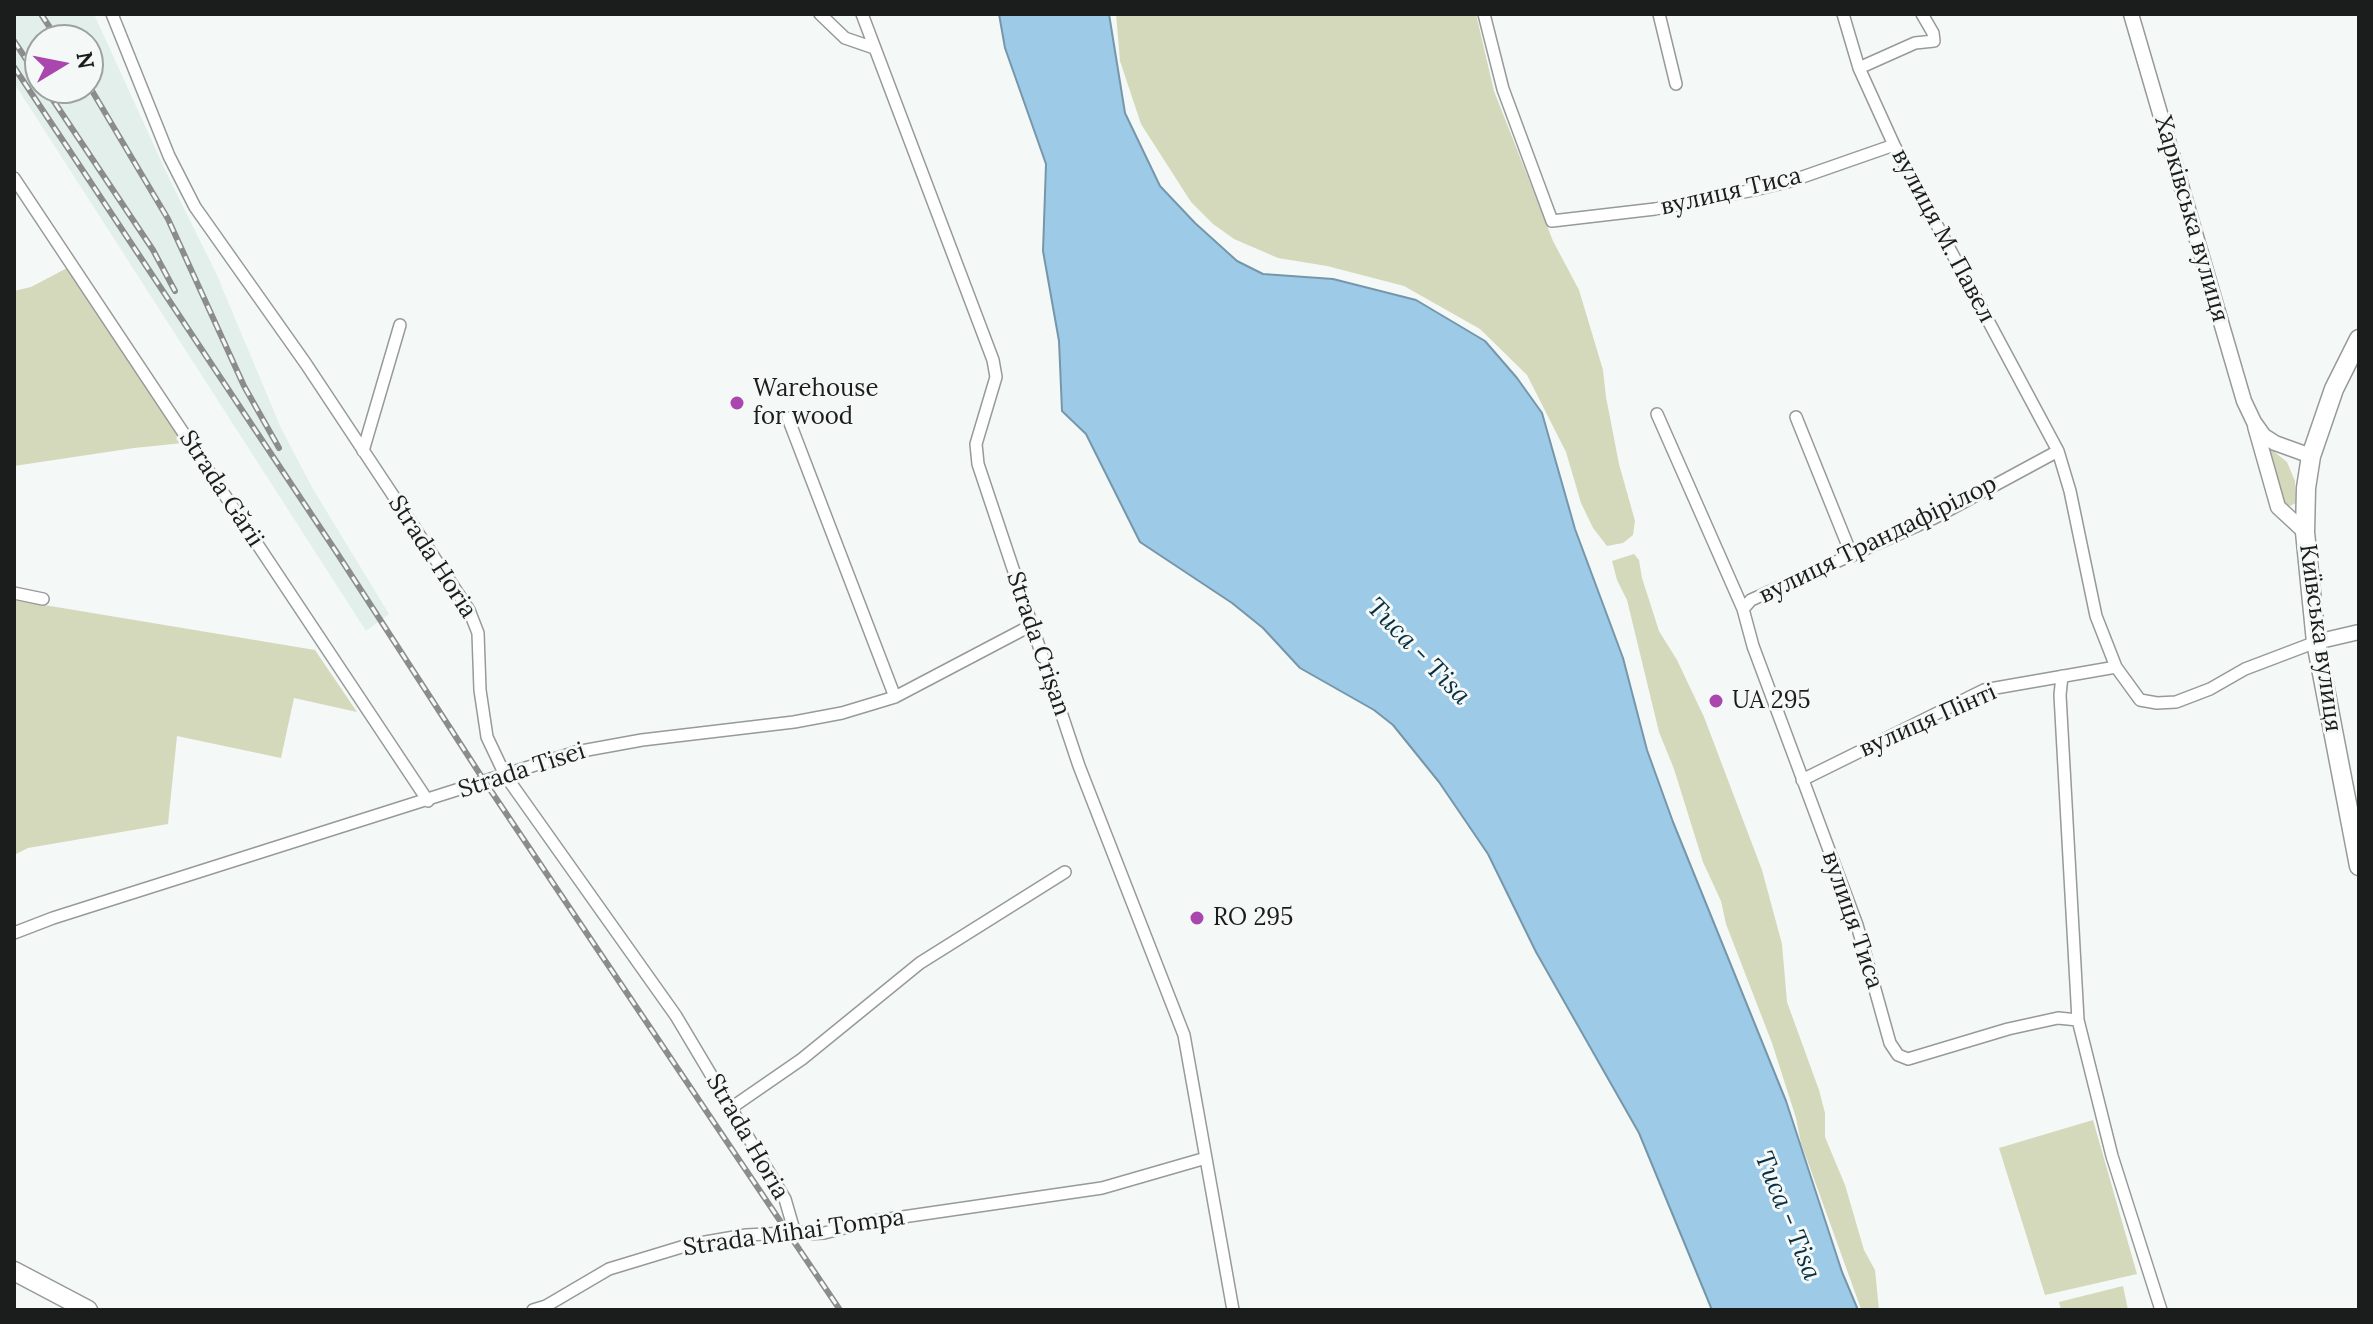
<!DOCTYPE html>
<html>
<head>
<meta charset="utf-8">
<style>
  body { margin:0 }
  #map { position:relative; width:2373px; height:1324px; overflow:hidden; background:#f4f9f7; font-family:Lora,serif }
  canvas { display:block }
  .frame { position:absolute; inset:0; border:16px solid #1b1d1c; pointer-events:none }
  .north { position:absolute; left:24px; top:24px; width:80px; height:80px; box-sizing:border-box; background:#f4f9f7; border:2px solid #9da19f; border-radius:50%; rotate:80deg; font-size:22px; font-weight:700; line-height:32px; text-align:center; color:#1b1d1c }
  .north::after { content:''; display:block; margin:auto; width:28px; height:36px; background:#aa47ae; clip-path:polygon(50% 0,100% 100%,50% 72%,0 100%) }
</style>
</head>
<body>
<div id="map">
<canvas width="2373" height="1324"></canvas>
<div class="frame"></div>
<div class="north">N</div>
</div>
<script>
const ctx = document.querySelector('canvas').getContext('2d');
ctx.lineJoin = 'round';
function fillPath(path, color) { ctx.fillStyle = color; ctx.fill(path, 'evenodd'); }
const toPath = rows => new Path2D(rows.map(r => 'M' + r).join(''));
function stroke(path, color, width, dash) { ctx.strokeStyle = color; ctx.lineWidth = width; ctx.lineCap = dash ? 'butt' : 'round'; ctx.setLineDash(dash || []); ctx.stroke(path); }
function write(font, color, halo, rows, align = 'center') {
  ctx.font = font + ' Lora,serif'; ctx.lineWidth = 6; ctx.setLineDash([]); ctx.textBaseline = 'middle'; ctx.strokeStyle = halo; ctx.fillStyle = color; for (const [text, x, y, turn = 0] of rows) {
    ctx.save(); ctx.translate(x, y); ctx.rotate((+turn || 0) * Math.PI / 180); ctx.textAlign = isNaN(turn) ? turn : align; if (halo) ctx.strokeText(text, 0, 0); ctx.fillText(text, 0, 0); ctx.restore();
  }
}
const built = toPath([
  [14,14,94,14,167,174,216,273,281,428,313,489,389,614,366,631,14,83],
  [40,40,88,40,88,88,40,88]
]);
const green = toPath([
  [1116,14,1476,14,1494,91,1553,241,1579,290,1603,370,1606,397,1619,464,1635,521,1633,535,1623,543,1607,546,1593,528,1581,503,1566,452,1527,375,1480,329,1404,286,1327,266,1278,258,1234,239,1213,224,1191,202,1141,124,1120,61],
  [69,267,107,327,183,443,134,448,14,466,14,291,31,287],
  [2266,445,2287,462,2295,481,2296,503,2290,506,2282,503],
  [1634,554,1639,560,1642,578,1659,631,1677,660,1704,717,1762,870,1782,944,1787,1002,1819,1090,1825,1113,1825,1137,1845,1185,1864,1250,1875,1270,1879,1310,1861,1309,1801,1143,1796,1118,1772,1043,1726,924,1721,901,1703,862,1674,769,1659,732,1627,600,1617,580,1612,561],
  [14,600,315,650,357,712,294,698,281,758,177,736,168,824,28,848,14,855],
  [2093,1120,2137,1274,2045,1295,1999,1148],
  [2123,1286,2128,1310,2061,1310,2059,1302]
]);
const water = toPath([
  [999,14,1109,14,1125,113,1160,186,1195,223,1237,261,1263,274,1333,279,1416,300,1485,341,1517,378,1542,413,1575,529,1623,658,1647,750,1673,822,1786,1101,1842,1272,1858,1310,1712,1310,1639,1133,1536,952,1488,854,1439,782,1393,725,1374,710,1300,668,1263,628,1232,603,1140,542,1086,434,1062,411,1059,341,1043,251,1046,164,1005,48,999,14]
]);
const minor = toPath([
  [112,14,169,156,195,207,306,364,469,610,478,633,480,690,487,737,505,775,676,1016,785,1199,794,1230],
  [820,14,845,38,874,48],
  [862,14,993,360,996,377,976,444,978,464,1079,766,1184,1035,1233,1310],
  [1484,14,1503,89,1552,221,1655,209,1754,190,1791,181,1894,145],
  [1659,14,1676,84],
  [1843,14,1859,68,1894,145,2058,451,2070,491,2096,616,2116,667],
  [1859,68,1915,43,1934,41,1933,33,1922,14],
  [14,178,428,801],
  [1657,414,1743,609,1753,646,1857,925,1890,1043,1898,1055,1908,1059,2008,1029,2058,1018,2078,1020],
  [1796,417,1852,556],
  [788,418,895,697],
  [363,451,400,325],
  [14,593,43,599],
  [1743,609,1751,600,1934,518,2058,451],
  [2062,676,2060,695,2078,1020,2112,1156,2161,1310],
  [1802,780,1984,690,2116,667,2140,700,2157,703,2176,702,2210,689,2245,669,2316,642],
  [14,933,53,918,576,752,642,740,794,722,842,713,895,697,1030,626],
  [731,1108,802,1059,920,963,1065,872],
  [533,1310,546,1306,609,1269,688,1245,746,1235,787,1233,794,1230,805,1234,824,1233,868,1222,1102,1188,1206,1158]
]);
const tertiary = toPath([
  [2131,14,2244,401,2254,422,2264,436,2275,443,2311,456],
  [2255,426,2278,507,2305,532],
  [2316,642,2359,632]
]);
const primary = toPath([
  [2359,339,2334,389,2311,456,2306,488,2305,532,2316,642,2359,866],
  [14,1271,88,1310]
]);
const rail = toPath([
  [41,14,58,40],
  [14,41,40,80],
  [14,67,337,553,485,782,840,1310],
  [88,84,168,219,244,386,279,448],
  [45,88,153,250,175,291]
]);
const markers = [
  [737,403,8,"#aa47ae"],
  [1716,701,8,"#aa47ae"],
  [1197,918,8,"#aa47ae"]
];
const streetNames = [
  ["вулиця Тиса",1731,192,-13],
  ["Харківська вулиця",2191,219,74],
  ["вулиця М. Павел",1943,236,62],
  ["Strada Gării",221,489,57],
  ["вулиця Трандафірілор",1878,540,-26],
  ["Strada Horia",432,557,57],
  ["Київська вулиця",2320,638,82],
  ["Strada Crișan",1038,644,71],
  ["вулиця Пінті",1928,721,-24],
  ["Strada Tisei",522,771,-18],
  ["вулиця Тиса",1852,920,71],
  ["Strada Horia",747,1137,60],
  ["Strada Mihai Tompa",794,1233,-8]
];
const poiNames = [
  ["Warehouse",753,389],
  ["for wood",753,417],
  ["UA 295",1732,701],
  ["RO 295",1213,918]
];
const waterNames = [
  ["Тиса - Tisa",1418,652,46],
  ["Тиса - Tisa",1787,1216,68]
];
fillPath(built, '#e2efeb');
fillPath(green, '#d3d9ba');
fillPath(water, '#9dcae7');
stroke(water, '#7696aa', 2);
stroke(minor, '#969a99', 14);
stroke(tertiary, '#969a99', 17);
stroke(primary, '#969a99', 21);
stroke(minor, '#fff', 11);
stroke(tertiary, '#fff', 14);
stroke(primary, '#fff', 18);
stroke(rail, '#8a8d8c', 6);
stroke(rail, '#f4f9f7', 3, [9]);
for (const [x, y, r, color] of markers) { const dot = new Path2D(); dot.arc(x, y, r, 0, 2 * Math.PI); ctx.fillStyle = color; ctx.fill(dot); stroke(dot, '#f4f9f7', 3); }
write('24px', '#1b1d1c', '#f4f9f7', streetNames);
write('24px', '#1b1d1c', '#f4f9f7', poiNames, 'left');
write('italic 26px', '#072e42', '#f4f9f7', waterNames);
</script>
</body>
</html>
